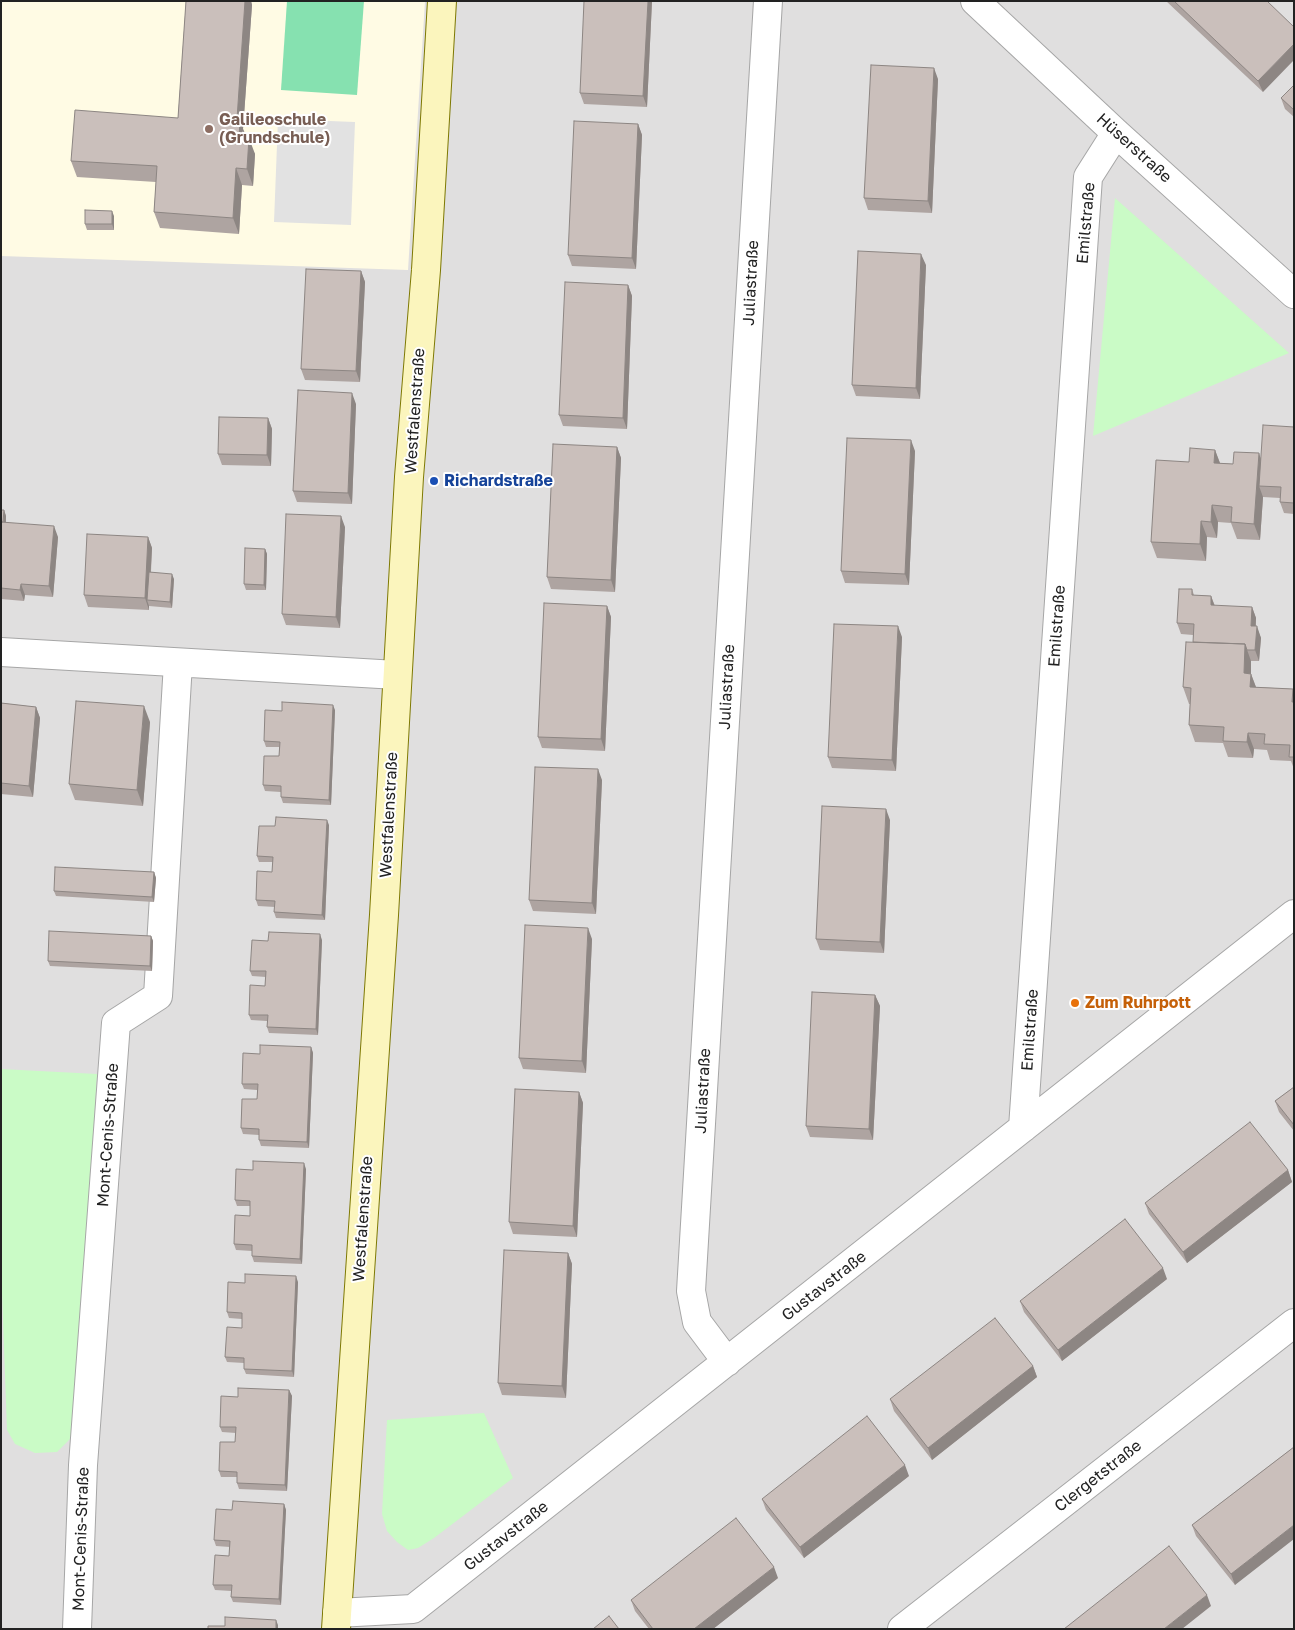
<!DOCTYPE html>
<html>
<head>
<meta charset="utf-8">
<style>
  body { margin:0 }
  #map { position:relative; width:1295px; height:1630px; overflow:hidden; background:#f2ede8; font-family:"Golos Text",sans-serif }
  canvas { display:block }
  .frame { position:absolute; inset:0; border:2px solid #222; pointer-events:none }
</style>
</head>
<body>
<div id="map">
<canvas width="1295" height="1630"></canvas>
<div class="frame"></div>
</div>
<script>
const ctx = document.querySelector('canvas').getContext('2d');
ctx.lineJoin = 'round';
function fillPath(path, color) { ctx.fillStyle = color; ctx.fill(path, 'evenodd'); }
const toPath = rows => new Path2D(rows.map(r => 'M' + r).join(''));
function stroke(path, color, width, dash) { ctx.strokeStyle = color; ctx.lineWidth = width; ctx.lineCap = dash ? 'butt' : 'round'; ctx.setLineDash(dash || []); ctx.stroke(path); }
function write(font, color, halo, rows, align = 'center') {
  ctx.font = font + ' "Golos Text",sans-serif'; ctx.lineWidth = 4; ctx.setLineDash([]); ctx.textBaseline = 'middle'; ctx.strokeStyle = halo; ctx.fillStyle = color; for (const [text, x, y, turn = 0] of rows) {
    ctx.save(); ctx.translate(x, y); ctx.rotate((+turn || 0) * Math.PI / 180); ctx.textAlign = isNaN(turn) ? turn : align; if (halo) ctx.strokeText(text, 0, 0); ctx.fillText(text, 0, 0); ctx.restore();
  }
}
const residential = toPath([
  [1,1,1294,1,1294,1629,1,1629]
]);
const education = toPath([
  [1,1,425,1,408,270,1,256]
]);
const park = toPath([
  [1115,198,1289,353,1093,436],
  [1,1069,97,1074,76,1413,71,1438,57,1452,35,1453,15,1444,7,1430,1,1264],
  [484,1413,513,1478,434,1538,418,1548,408,1550,397,1542,387,1531,382,1514,387,1420]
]);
const pitch = toPath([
  [287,1,364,1,357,95,281,90]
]);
const parking = toPath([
  [278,119,355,122,351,225,274,222]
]);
const street = toPath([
  [975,1,1116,133,1294,294],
  [1,652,397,675],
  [1023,1128,1088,177,1116,133],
  [727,1362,697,1322,691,1291,768,1],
  [337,1613,413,1609,1294,914],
  [77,1629,83,1465,116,1023,158,996,178,663],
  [902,1629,1294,1323]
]);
const secondary = toPath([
  [336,1629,384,915,409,477,426,270,442,1]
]);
const wall = toPath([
  [186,1,251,1,252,5,243,129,246,136,246,138,255,154,253,186,242,185,239,234,160,228,154,212,156,182,77,177,71,161,178,118],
  [652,1,647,107,584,104,580,93],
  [1166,1,1267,1,1263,92],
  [938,79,932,213,868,210,864,198],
  [1294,85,1294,117,1285,109,1281,98],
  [638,124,642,135,636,269,572,266,568,255],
  [114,216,114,230,87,230,85,224],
  [926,265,920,399,856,396,852,385],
  [361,271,365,282,360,382,305,380,301,369],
  [628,285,632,296,627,429,563,426,559,415],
  [356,404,352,504,297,502,293,491],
  [268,418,272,429,271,466,222,465,218,454],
  [1294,427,1294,514,1284,513,1280,502,1280,498,1263,497,1260,540,1237,539,1231,523,1218,522,1217,538,1207,537,1206,561,1157,558,1151,542,1189,462,1215,450,1220,463,1233,464,1259,453,1260,458],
  [617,447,621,458,615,592,551,589,547,577],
  [915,451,909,585,845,583,841,571],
  [1,510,4,510,6,516,6,522,58,537,53,597,25,595,24,601,1,599],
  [345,527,340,628,286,625,282,614],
  [148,537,152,548,151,572,174,579,172,608,149,606,149,610,88,607,84,595],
  [265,549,267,554,266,590,246,590,244,584],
  [1192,589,1194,595,1211,596,1215,606,1252,607,1256,618,1256,626,1261,638,1259,661,1251,661,1251,674,1256,687,1293,689,1294,691,1294,769,1291,761,1270,760,1267,750,1254,749,1253,758,1228,757,1223,743,1195,742,1189,725,1190,704,1189,704,1183,687,1193,642,1193,635,1181,634,1177,623],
  [607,606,611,617,605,751,542,748,538,737],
  [902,637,896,771,832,768,828,757],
  [1,703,36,707,40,718,33,797,1,794],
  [335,710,331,805,283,803,281,797,281,792,265,791,263,785,279,756,279,747,266,747,264,741,282,711],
  [150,722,143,806,75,800,69,784],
  [602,780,596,914,533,911,529,900],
  [890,820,884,953,820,950,816,939],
  [329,825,325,920,276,918,274,912,275,907,258,906,256,900,272,872,273,862,259,862,257,856,275,826],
  [154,872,156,878,154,902,56,896,54,891],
  [151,936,153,941,152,971,50,966,48,961],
  [592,939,586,1073,523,1069,519,1058],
  [322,940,318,1035,269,1033,267,1027,267,1021,251,1020,249,1015,265,986,266,977,252,976,250,971,268,941],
  [875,995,880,1006,873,1140,810,1137,806,1126],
  [311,1047,313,1053,309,1148,261,1146,259,1140,259,1135,243,1134,241,1128,257,1099,257,1090,244,1089,242,1084,260,1054],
  [1294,1087,1294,1131,1279,1112,1275,1101],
  [579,1092,583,1103,577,1237,513,1234,509,1222],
  [306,1169,302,1264,254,1262,252,1256,252,1251,236,1250,234,1244,250,1216,250,1206,237,1206,235,1200,253,1170],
  [1288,1170,1292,1182,1187,1263,1149,1214,1145,1203],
  [568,1253,572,1264,566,1398,502,1395,498,1383],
  [1167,1279,1062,1361,1024,1312,1020,1301],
  [298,1282,294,1377,246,1374,244,1369,244,1363,227,1362,225,1357,242,1328,242,1319,229,1318,227,1312,245,1283],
  [1033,1366,1037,1377,932,1460,894,1411,890,1399],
  [289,1390,292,1396,287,1491,239,1489,237,1483,237,1477,221,1477,219,1471,235,1442,236,1433,222,1432,220,1427,238,1397],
  [1294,1447,1235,1585,1196,1536,1192,1525],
  [909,1476,804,1558,766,1510,762,1499],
  [284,1504,286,1510,281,1605,233,1602,231,1597,231,1591,215,1590,213,1585,229,1556,230,1547,216,1546,214,1540,232,1510],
  [778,1578,713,1629,649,1629,635,1611,631,1600]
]);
const shadedWall = toPath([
  [245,1,251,1,252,5,243,129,246,136,244,154,239,138,237,119],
  [648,1,652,1,647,107,643,96],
  [1294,44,1294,60,1263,92,1258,81],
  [934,68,938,79,932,213,928,201],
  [638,124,642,135,636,269,632,258],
  [249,138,255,154,253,186,247,169],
  [236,168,242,185,239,234,233,218],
  [112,211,114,216,114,230,112,224],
  [921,254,926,265,920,399,916,388],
  [361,271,365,282,360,382,356,371],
  [628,285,632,296,627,429,623,418],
  [352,393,356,404,352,504,348,493],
  [268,418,272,429,271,466,267,455],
  [911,440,915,451,909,585,905,574],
  [617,447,621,458,615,592,611,580],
  [1215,450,1221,466,1214,463],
  [1259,453,1264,470,1259,486,1263,497,1260,540,1254,524],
  [1212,505,1218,522,1217,538,1211,522],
  [4,510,6,516,5,551,3,546],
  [341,516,345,527,340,628,336,617],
  [1201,521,1207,537,1206,561,1200,544],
  [54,526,58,537,53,597,49,586],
  [148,537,152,548,149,600,147,600,149,606,149,610,145,598],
  [265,549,267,554,266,590,264,585],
  [172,574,174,579,172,608,170,602],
  [21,584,25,595,24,601,20,590],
  [1211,596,1215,607,1211,605],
  [607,606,611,617,605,751,601,739],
  [1252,607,1256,618,1255,637,1251,626],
  [898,626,902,637,896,771,892,760],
  [1257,626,1261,638,1259,661,1255,650],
  [1245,644,1251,661,1251,674,1257,690,1256,703,1244,673],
  [1293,689,1294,691,1294,706,1292,702],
  [333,705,335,710,331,805,329,800],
  [144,706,150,722,143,806,137,790],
  [36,707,40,718,33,797,29,786],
  [1248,733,1254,749,1253,758,1247,742],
  [598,769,602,780,596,914,592,903],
  [886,809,890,820,884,953,880,942],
  [327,820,329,825,325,920,322,915],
  [154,872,156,878,154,902,152,897],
  [588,928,592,939,586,1073,582,1061],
  [320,934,322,940,318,1035,316,1029],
  [151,936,153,941,152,971,150,966],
  [875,995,880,1006,873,1140,869,1129],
  [311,1047,313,1053,309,1148,307,1142],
  [579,1092,583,1103,577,1237,573,1226],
  [304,1163,306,1169,302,1264,300,1259],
  [1288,1170,1292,1182,1187,1263,1183,1252],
  [568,1253,572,1264,566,1398,562,1386],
  [1163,1268,1167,1279,1062,1361,1058,1350],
  [296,1276,298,1282,294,1377,292,1371],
  [1033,1366,1037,1377,932,1460,928,1448],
  [289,1390,292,1396,287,1491,285,1485],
  [905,1465,909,1476,804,1558,800,1547],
  [284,1504,286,1510,281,1605,279,1599],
  [1294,1525,1294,1539,1235,1585,1231,1574],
  [774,1567,778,1578,713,1629,694,1629],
  [1207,1595,1211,1606,1182,1629,1164,1629],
  [276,1620,278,1625,278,1629,276,1629]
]);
const building = toPath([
  [186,1,245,1,237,119,240,120,239,138,249,138,247,169,236,168,233,218,154,212,157,166,71,161,75,110,178,118,186,1],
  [584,1,648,1,643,96,580,93,584,1],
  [1174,1,1267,1,1294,27,1294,44,1258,81,1174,1],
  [871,65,934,68,928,201,864,198,871,65],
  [1294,85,1294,110,1281,98,1294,85],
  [574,121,638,124,632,258,568,255,574,121],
  [85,210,112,211,112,224,85,224,85,210],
  [858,251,921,254,916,388,852,385,858,251],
  [306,269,361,271,356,371,301,369,306,269],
  [565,282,628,285,623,418,559,415,565,282],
  [298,390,352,393,348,493,293,491,298,390],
  [219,417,268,418,267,455,218,454,219,417],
  [1263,425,1294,427,1294,503,1280,502,1281,487,1259,486,1263,425],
  [847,438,911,440,905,574,841,571,847,438],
  [553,444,617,447,611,580,547,577,553,444],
  [1190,448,1215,450,1214,463,1233,464,1234,452,1259,453,1254,524,1231,522,1232,507,1212,505,1211,522,1201,521,1200,544,1151,542,1156,460,1189,462,1190,448],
  [1,510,4,510,3,522,1,522,1,510],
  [286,514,341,516,336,617,282,614,286,514],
  [1,522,54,526,49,586,21,584,20,590,1,588,1,522],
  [87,534,148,537,145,598,84,595,87,534],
  [245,548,265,549,264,585,244,584,245,548],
  [149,572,172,574,170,602,147,600,149,572],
  [1179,589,1192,589,1192,595,1211,596,1211,605,1252,607,1251,626,1257,626,1255,650,1247,650,1245,644,1193,642,1194,624,1177,623,1179,589],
  [544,603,607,606,601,739,538,737,544,603],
  [834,624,898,626,892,760,828,757,834,624],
  [1186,642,1245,644,1244,673,1251,674,1250,687,1293,689,1292,702,1294,702,1294,757,1289,757,1290,745,1264,744,1265,734,1248,733,1247,742,1223,741,1224,727,1189,725,1191,688,1183,687,1186,642],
  [76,701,144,706,137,790,69,784,76,701],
  [282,702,333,705,329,800,281,797,281,786,263,785,264,756,279,756,280,742,264,741,265,710,282,711,282,702],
  [1,703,36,707,29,786,1,783,1,703],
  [535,767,598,769,592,903,529,900,535,767],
  [822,806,886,809,880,942,816,939,822,806],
  [276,817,327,820,322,915,274,912,275,901,256,900,257,871,272,872,273,857,257,856,259,826,275,826,276,817],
  [55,867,154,872,152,897,54,891,55,867],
  [525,925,588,928,582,1061,519,1058,525,925],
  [49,931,151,936,150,966,48,961,49,931],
  [269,932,320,934,316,1029,267,1027,268,1015,249,1015,250,985,265,986,266,971,250,971,252,940,268,941,269,932],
  [812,992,875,995,869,1129,806,1126,812,992],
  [260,1045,311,1047,307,1142,259,1140,259,1129,241,1128,242,1099,257,1099,258,1084,242,1084,243,1053,260,1054,260,1045],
  [1294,1087,1294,1125,1275,1101,1294,1087],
  [515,1089,579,1092,573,1226,509,1222,515,1089],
  [1250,1122,1288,1170,1183,1252,1145,1203,1250,1122],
  [253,1161,304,1163,300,1259,252,1256,252,1245,234,1244,235,1215,250,1216,250,1201,235,1200,236,1169,253,1170,253,1161],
  [1125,1219,1163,1268,1058,1350,1020,1301,1125,1219],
  [504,1250,568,1253,562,1386,498,1383,504,1250],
  [245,1274,296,1276,292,1371,244,1369,244,1358,225,1357,227,1327,242,1328,242,1313,227,1312,228,1282,245,1283,245,1274],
  [995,1318,1033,1366,928,1448,890,1399,995,1318],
  [238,1388,289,1390,285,1485,237,1483,237,1472,219,1471,220,1442,235,1442,236,1427,220,1427,221,1396,238,1397,238,1388],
  [867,1416,905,1465,800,1547,762,1499,867,1416],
  [1294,1447,1294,1525,1231,1574,1192,1525,1294,1447],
  [233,1501,284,1504,279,1599,231,1597,232,1585,213,1585,215,1555,229,1556,230,1541,214,1540,216,1509,232,1510,233,1501],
  [736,1518,774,1567,694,1629,653,1629,631,1600,736,1518],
  [1169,1546,1207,1595,1164,1629,1064,1629,1169,1546],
  [609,1616,619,1629,593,1629,609,1616],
  [225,1617,276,1620,276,1629,208,1629,208,1626,225,1626,225,1617]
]);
const markers = [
  [209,129,5,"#8d6e63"],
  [434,481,5,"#1a4fb4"],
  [1075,1003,5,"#e8710a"]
];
const educationNames = [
  ["Galileoschule",219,120],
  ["(Grundschule)",219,138]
];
const streetNames = [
  ["Hüserstraße",1134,148,42],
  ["Emilstraße",1086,223,-85],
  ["Juliastraße",751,283,-87],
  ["Westfalenstraße",415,411,-86],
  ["Emilstraße",1057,626,-86],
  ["Juliastraße",727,687,-87],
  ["Westfalenstraße",389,815,-87],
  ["Emilstraße",1030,1030,-86],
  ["Juliastraße",703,1091,-87],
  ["Mont-Cenis-Straße",108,1135,-86],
  ["Westfalenstraße",363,1219,-86],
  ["Gustavstraße",824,1286,-38],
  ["Clergetstraße",1098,1476,-38],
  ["Gustavstraße",506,1536,-38],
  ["Mont-Cenis-Straße",81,1539,-88]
];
const transitNames = [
  ["Richardstraße",444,481]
];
const foodNames = [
  ["Zum Ruhrpott",1085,1003]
];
fillPath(residential, '#e0dfdf');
fillPath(education, '#fffbe4');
fillPath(park, '#cafbc6');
fillPath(pitch, '#86e1b0');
fillPath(parking, '#e2e2e2');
stroke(street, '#a6a6a6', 30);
stroke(secondary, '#7e7903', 30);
stroke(street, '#fff', 28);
stroke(secondary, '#fbf5bd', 28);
fillPath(wall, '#aea4a1');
fillPath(shadedWall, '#8d8683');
fillPath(building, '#cabfbb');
stroke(building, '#8d8683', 1);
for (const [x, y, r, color] of markers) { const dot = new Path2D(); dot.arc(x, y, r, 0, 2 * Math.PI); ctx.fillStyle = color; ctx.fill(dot); stroke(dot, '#fff', 2); }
write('bold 16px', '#785e54', '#fff', educationNames, 'left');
write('16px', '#222', '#fff', streetNames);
write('bold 16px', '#164399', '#fff', transitNames, 'left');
write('bold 16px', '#c56008', '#fff', foodNames, 'left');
</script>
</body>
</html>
